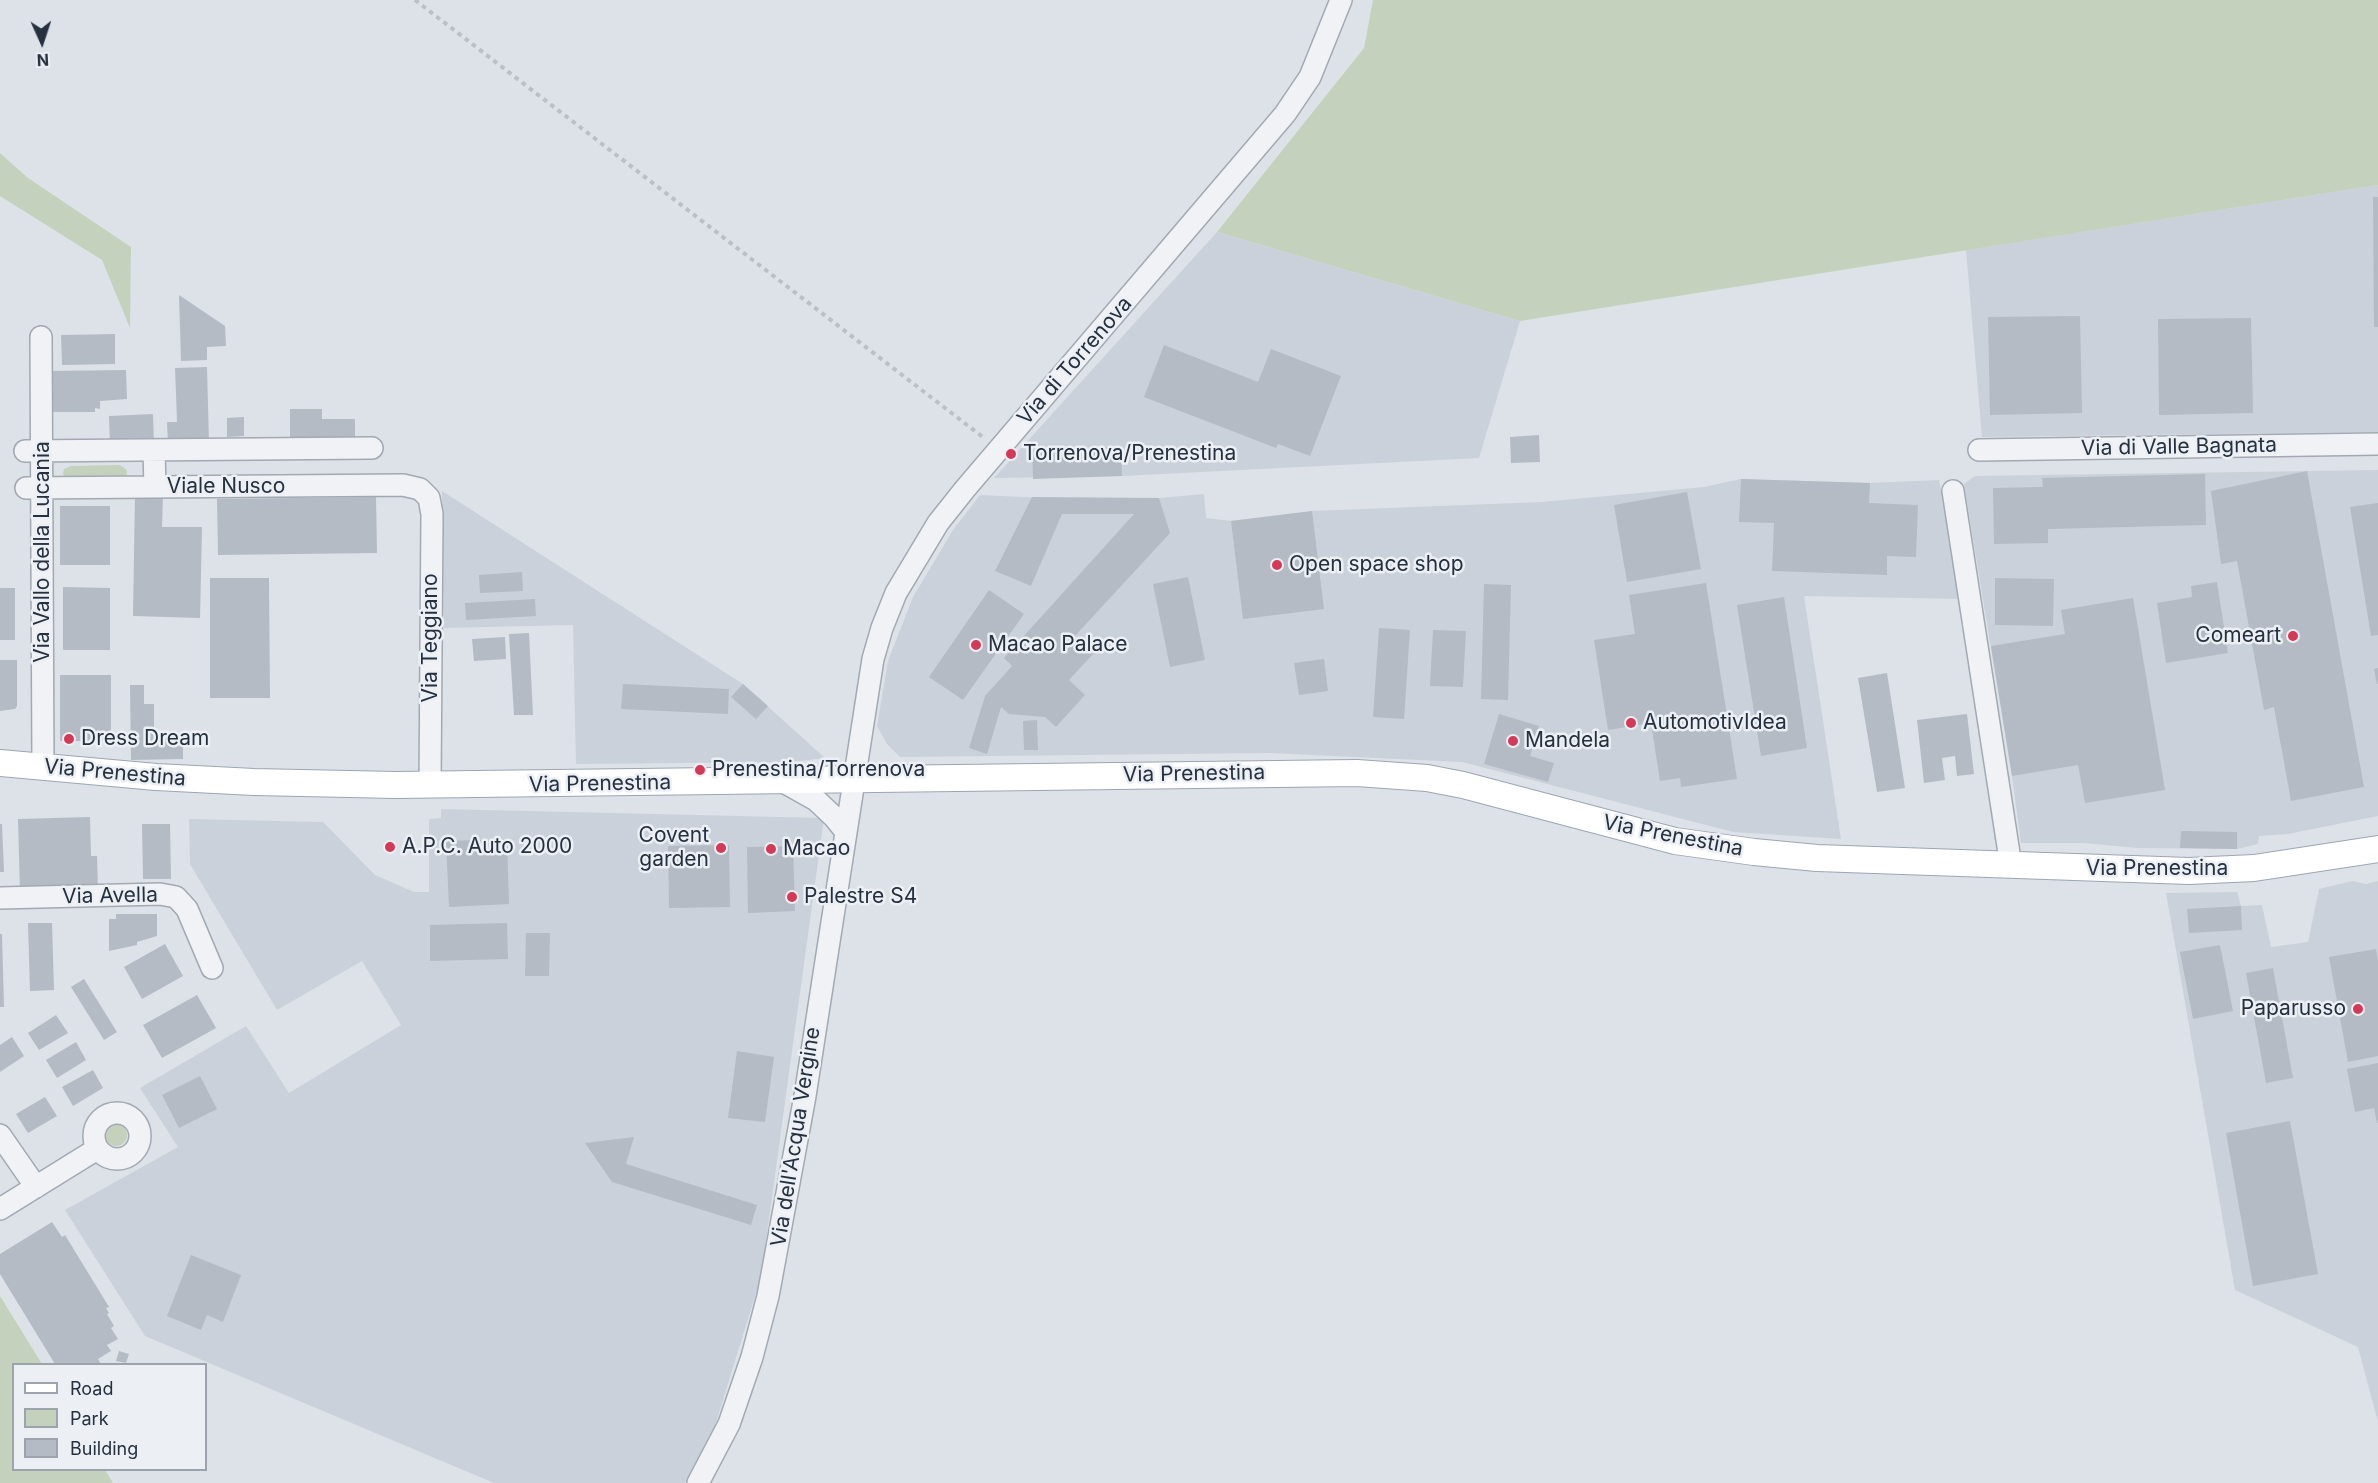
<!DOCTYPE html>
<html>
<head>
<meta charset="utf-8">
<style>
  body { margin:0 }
  #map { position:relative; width:2378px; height:1483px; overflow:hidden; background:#dde2e8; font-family:Inter,sans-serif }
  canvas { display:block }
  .legend { position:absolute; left:12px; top:1363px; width:195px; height:108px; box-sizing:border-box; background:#ecf0f5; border:2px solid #9da3ac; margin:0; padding:8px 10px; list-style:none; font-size:18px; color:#26303f }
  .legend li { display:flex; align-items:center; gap:12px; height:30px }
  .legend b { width:30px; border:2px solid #9da3ac }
  .north { position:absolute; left:12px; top:12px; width:60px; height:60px; -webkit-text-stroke:4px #ecf0f5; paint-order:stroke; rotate:177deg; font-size:16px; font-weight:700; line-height:24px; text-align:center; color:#26303f }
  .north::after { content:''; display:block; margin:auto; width:21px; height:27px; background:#26303f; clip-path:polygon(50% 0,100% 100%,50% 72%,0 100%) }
</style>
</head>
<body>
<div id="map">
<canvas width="2378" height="1483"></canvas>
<ul class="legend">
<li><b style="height:8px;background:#fff"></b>Road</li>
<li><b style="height:16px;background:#c4d2bd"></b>Park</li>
<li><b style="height:16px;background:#b4bbc5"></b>Building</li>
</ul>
<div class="north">N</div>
</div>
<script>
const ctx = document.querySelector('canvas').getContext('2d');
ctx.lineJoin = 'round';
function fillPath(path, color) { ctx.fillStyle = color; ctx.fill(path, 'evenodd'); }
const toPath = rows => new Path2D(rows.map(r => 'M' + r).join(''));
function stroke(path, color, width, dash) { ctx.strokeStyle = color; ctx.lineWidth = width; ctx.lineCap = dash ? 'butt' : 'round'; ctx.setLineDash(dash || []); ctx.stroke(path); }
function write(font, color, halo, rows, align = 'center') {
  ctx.font = font + ' Inter,sans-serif'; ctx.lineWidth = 5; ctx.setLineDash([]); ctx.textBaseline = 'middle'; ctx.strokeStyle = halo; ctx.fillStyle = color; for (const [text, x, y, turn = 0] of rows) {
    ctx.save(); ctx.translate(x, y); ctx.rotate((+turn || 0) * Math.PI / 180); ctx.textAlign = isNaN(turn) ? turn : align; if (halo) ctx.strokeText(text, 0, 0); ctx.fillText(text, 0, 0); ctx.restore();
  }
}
const built = toPath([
  [2378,185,2378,432,1982,437,1966,250],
  [1217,232,1520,321,1479,458,1122,476,994,478],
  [2378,470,2378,816,2288,834,2259,836,2258,844,2237,849,2137,848,2084,843,2021,843,2012,776,1964,484,1975,476],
  [1741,479,1870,483,1939,480,1964,599,1804,596,1841,839,1733,832,1462,762,1270,753,900,757,887,744,877,726,888,661,913,597,953,530,980,495,1068,499,1159,498,1204,494,1206,518,1231,521,1312,511,1542,502,1704,487],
  [442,491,743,684,825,758,793,762,576,764,573,625,444,628],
  [441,809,824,818,761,1277,705,1458,685,1483,494,1483,145,1336,65,1210,178,1147,140,1088,246,1026,289,1093,401,1025,362,961,277,1010,190,864,189,819,323,822,375,875,414,892,429,892,429,819,441,818],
  [2352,881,2366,884,2378,881,2378,1422,2358,1347,2235,1290,2166,893,2237,892,2241,906,2262,905,2271,947,2308,942,2319,889]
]);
const green = toPath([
  [1373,0,2378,0,2378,185,1520,321,1217,232,1364,48],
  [0,153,28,178,131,247,130,328,102,260,0,196],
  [120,465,127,470,126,480,66,480,63,474,64,469,71,466],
  '105 1135a11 11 0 1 1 22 0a11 11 0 1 1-22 0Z',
  [0,1296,42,1364,14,1364,14,1470,105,1470,113,1483,0,1483]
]);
const building = toPath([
  [2373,197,2378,197,2378,327,2374,327],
  [179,295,225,326,226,346,207,347,207,360,181,361],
  [2080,316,2082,413,1990,415,1988,317],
  [2251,318,2253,413,2159,415,2158,319],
  [115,334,115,364,62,365,61,335],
  [1164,345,1258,382,1271,349,1341,376,1310,456,1278,444,1276,448,1144,397],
  [207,367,209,443,168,444,167,422,177,422,175,368],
  [126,370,127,399,100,401,100,409,95,408,95,412,49,412,48,371],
  [290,409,322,409,322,419,355,419,355,441,290,442],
  [153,414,154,446,110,447,109,416],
  [244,417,244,436,227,437,227,418],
  [1539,435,1540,462,1511,463,1510,437],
  [1121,447,1122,476,1033,479,1032,450],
  [2307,471,2364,787,2291,801,2274,707,2264,710,2237,561,2221,564,2211,491],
  [2205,474,2206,525,2048,529,2048,543,1994,544,1993,488,2043,487,2042,478],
  [1741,479,1870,483,1869,503,1918,505,1916,557,1887,556,1887,575,1772,571,1774,523,1739,522],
  [1687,492,1701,569,1627,582,1614,505],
  [135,494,163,495,162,527,202,527,200,618,133,616],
  [376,497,377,553,218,555,217,499],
  [1032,497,1159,498,1170,533,1074,637,1093,654,1069,680,1085,695,1056,727,1045,717,1009,714,1001,707,987,754,969,748,985,696,1012,666,1004,658,1134,514,1062,514,1031,586,995,571],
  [2378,503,2378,635,2371,636,2350,507],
  [60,506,110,506,110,565,60,565],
  [1312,511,1324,609,1243,619,1231,521],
  [522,572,523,591,480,593,479,575],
  [1188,577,1205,660,1170,667,1153,584],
  [210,578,269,578,270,698,210,698],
  [1995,578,2054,579,2053,626,1995,625],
  [2217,582,2228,653,2166,663,2157,603,2192,597,2191,586],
  [1706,583,1737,779,1681,787,1680,778,1660,781,1651,723,1608,730,1594,640,1635,634,1629,595],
  [1484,584,1511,585,1508,700,1481,699],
  [63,587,110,588,110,650,63,650],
  [0,588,15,588,15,640,0,640],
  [989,590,1024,614,963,700,929,677],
  [1784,597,1807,748,1761,756,1737,605],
  [2133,598,2165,790,2085,803,2078,765,2012,776,1991,646,2065,634,2061,610],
  [535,599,536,616,466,620,465,603],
  [1379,628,1410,630,1404,719,1373,717],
  [1433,630,1466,631,1463,687,1430,686],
  [529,633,533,715,514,715,509,634],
  [505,637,506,659,474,661,472,639],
  [1324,659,1328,691,1299,695,1294,663],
  [0,660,17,660,17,706,15,709,0,711],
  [2378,668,2378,684,2377,684,2374,669],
  [1887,673,1905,788,1877,792,1858,678],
  [60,675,111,675,111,741,60,741],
  [623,684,729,689,728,714,621,709],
  [743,684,768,706,756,719,731,697],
  [130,685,144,685,144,704,154,704,154,738,183,738,183,759,131,760],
  [1499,714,1539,726,1530,756,1554,763,1548,782,1484,764],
  [1967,714,1974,774,1957,776,1955,756,1942,758,1945,780,1924,783,1917,720],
  [1037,720,1038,750,1024,750,1023,721],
  [90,817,91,856,97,856,98,889,20,892,18,819],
  [0,824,2,824,4,872,0,872],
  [142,824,170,824,171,879,143,879],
  [2181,831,2237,832,2237,849,2180,848],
  [507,839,509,904,449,907,446,841],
  [729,845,730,907,669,908,668,846],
  [793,846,795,911,748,913,747,847],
  [2241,906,2242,930,2189,933,2187,909],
  [116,914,157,914,157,936,137,942,137,945,109,951,109,919,116,919],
  [28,923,52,923,54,990,30,991],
  [507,923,508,959,430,961,430,925],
  [526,933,550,933,549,976,525,976],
  [0,934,2,934,4,1007,0,1007],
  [165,944,183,976,142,999,124,967],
  [2220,945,2233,1011,2193,1019,2180,952],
  [2376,949,2378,961,2378,1056,2348,1062,2329,957],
  [2273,968,2293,1078,2266,1083,2246,973],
  [84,979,117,1032,104,1040,71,987],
  [197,995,216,1028,162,1058,143,1025],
  [56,1015,68,1033,39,1050,28,1033],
  [12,1037,24,1056,0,1072,0,1045],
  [76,1042,86,1060,57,1078,46,1060],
  [737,1051,774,1057,765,1122,728,1118],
  [2378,1063,2378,1123,2377,1123,2374,1108,2355,1112,2347,1069],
  [93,1070,103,1088,73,1106,62,1087],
  [200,1076,217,1109,179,1128,162,1095],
  [45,1097,57,1116,28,1133,16,1114],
  [2290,1121,2318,1274,2253,1286,2226,1133],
  [634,1137,626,1164,757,1205,751,1225,612,1182,585,1143],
  [52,1222,62,1237,65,1235,109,1307,106,1308,109,1313,107,1314,114,1326,111,1328,118,1339,107,1345,111,1351,98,1359,101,1364,55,1364,0,1274,0,1254],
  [191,1255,241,1275,223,1322,207,1315,201,1330,167,1316],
  [119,1351,129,1354,126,1363,116,1361]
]);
const path = toPath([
  [415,0,984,438]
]);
const minor = toPath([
  [41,337,43,767],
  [154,450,155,487],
  [1979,450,2378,444],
  [25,451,372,448],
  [26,488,403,485,420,489,429,498,432,514,430,785],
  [1953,491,2011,866],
  [782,781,816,800,834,817,846,832],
  [0,898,160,894,176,897,187,909,212,968],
  '94 1136a23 23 0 1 1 46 0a23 23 0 1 1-46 0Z',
  [0,1135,36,1187],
  [0,1209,97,1149],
  [698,1483,729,1424,752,1357,768,1296,805,1096,873,659,882,628,896,593,938,523,965,489,1285,114,1310,77,1341,0]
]);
const major = toPath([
  [0,763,156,777,254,782,396,785,1357,773,1427,778,1463,785,1675,841,1754,852,1817,858,2189,871,2254,868,2378,849]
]);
const markers = [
  [1011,454,6,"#d43a58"],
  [1277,565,6,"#d43a58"],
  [2293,636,6,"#d43a58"],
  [976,645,6,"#d43a58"],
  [1631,723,6,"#d43a58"],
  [69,739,6,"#d43a58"],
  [1513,741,6,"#d43a58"],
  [700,770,6,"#d43a58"],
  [390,847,6,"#d43a58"],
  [721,848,6,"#d43a58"],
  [771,849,6,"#d43a58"],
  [792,897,6,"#d43a58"],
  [2358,1009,6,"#d43a58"]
];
const streetNames = [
  ["Via di Torrenova",1075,361,-49],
  ["Via di Valle Bagnata",2179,447,-1],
  ["Viale Nusco",226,487],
  ["Via Vallo della Lucania",43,552,-90],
  ["Via Teggiano",431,638,-90],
  ["Via Prenestina",115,773,5],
  ["Via Prenestina",1194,774,-1],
  ["Via Prenestina",600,784,-1],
  ["Via Prenestina",1673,836,11],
  ["Via Prenestina",2157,869],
  ["Via Avella",110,896,-1],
  ["Via dell'Acqua Vergine",796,1137,-81]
];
const poiNames = [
  ["Torrenova/Prenestina",1023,454],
  ["Open space shop",1289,565],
  ["Comeart",2281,636,"right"],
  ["Macao Palace",988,645],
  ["AutomotivIdea",1643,723],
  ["Dress Dream",81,739],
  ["Mandela",1525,741],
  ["Prenestina/Torrenova",712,770],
  ["Covent",709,836,"right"],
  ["garden",709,860,"right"],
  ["A.P.C. Auto 2000",402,847],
  ["Macao",783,849],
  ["Palestre S4",804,897],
  ["Paparusso",2346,1009,"right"]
];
fillPath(built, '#cbd1da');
fillPath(green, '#c4d2bd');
fillPath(building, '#b4bbc5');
stroke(minor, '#a2a9b2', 24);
stroke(major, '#9ca6b4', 28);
stroke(path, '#bbc0c6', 4, [4.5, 4.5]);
stroke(minor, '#f0f2f6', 21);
stroke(major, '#fff', 26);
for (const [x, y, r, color] of markers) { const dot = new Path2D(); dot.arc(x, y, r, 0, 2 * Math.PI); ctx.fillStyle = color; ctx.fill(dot); stroke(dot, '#ecf0f5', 2); }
write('21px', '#26303f', '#ecf0f5', streetNames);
write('21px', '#26303f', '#ecf0f5', poiNames, 'left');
</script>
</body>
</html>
